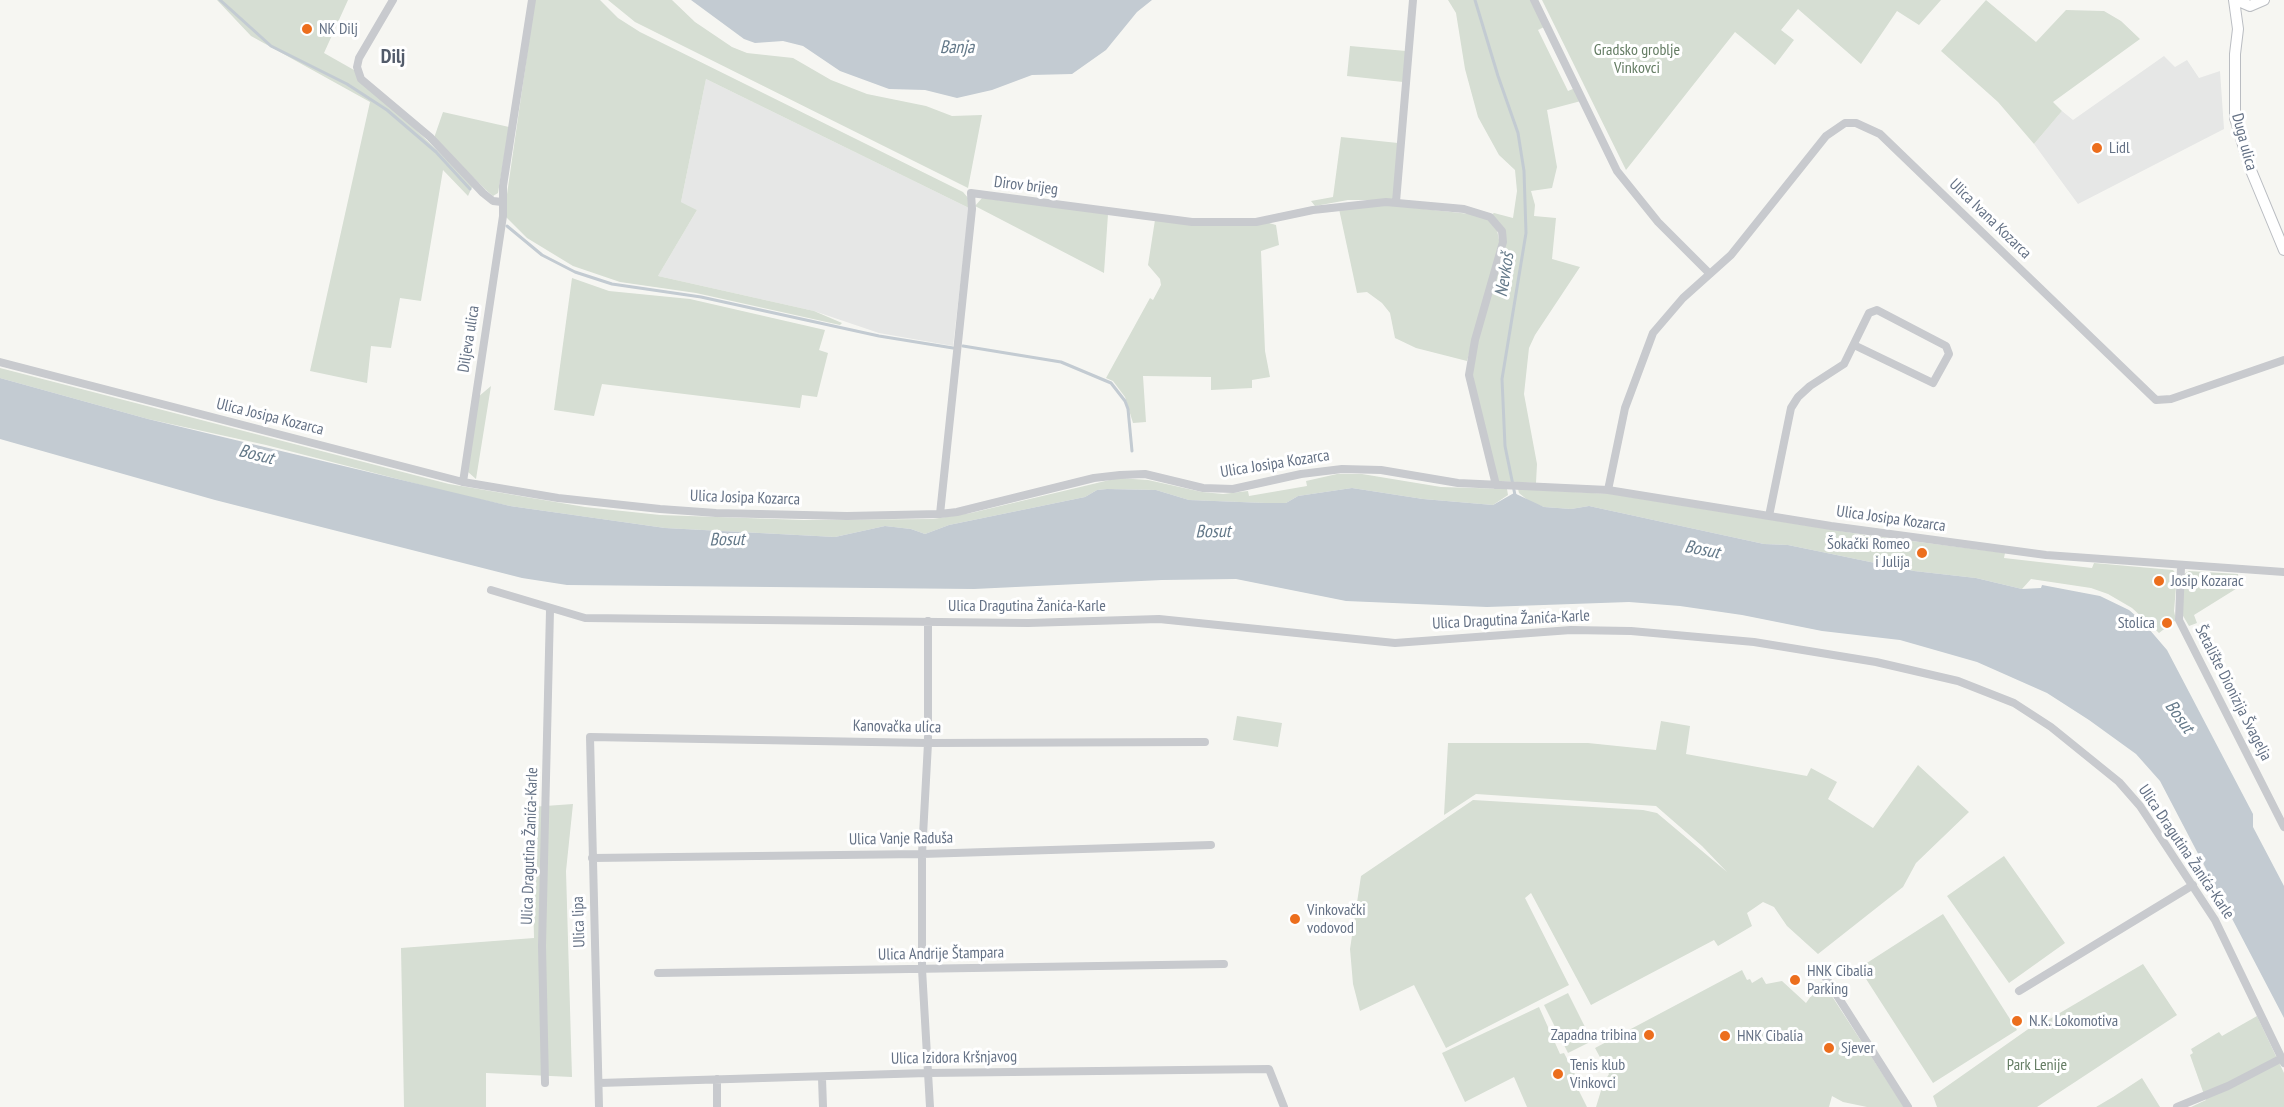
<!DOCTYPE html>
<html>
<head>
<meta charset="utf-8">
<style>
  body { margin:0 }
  canvas { display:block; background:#f6f6f2 }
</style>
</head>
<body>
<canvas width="2284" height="1107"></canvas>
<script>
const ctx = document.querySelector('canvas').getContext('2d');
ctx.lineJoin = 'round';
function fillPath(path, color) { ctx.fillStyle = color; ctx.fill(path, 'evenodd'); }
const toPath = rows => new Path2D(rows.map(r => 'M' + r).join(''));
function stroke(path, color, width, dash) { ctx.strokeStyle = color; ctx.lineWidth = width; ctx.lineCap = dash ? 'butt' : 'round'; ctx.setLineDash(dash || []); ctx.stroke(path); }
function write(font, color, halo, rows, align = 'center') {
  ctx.font = font + ' "PT Sans Narrow",sans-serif'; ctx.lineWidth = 6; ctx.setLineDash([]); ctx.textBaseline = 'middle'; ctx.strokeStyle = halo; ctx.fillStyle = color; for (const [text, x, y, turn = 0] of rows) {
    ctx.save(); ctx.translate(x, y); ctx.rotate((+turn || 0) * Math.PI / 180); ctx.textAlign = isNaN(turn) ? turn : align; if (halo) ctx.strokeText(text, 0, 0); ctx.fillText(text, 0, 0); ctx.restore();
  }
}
const built = toPath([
  [2164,56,2175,67,2187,60,2199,78,2220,71,2224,129,2078,204,2034,144,2062,111,2073,120],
  [706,79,969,208,953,346,879,333,814,311,658,276,697,210,681,202]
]);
const green = toPath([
  [217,0,348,0,324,53,354,70,473,185,468,196,443,170,421,301,400,298,391,348,371,346,367,383,310,371,370,102,251,36],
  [535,0,600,0,618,18,640,32,963,192,969,199,969,208,706,79,681,202,697,210,658,276,814,311,842,323,840,325,696,293,620,282,573,266,527,238,504,215],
  [608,0,672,0,695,22,732,47,747,53,793,58,831,80,867,94,926,106,952,116,982,115,968,188,635,22],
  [1448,0,1530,0,1544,27,1538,30,1568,91,1575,88,1581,101,1547,110,1557,167,1552,188,1531,191,1535,205,1534,216,1556,218,1552,259,1580,267,1535,335,1529,348,1524,394,1537,464,1536,483,1498,481,1474,388,1472,362,1504,229,1491,215,1494,213,1513,218,1517,191,1515,170,1499,155,1478,117,1465,69,1456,13],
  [1542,0,1941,0,1919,25,1897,11,1861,64,1798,9,1781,30,1794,40,1775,65,1735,32,1626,170],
  [1986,0,2036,42,2066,10,2104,11,2121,21,2140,39,2053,102,2062,111,2034,144,1998,102,1941,51],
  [1350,46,1406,51,1403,82,1347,76],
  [443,112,509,127,498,193,493,196,486,190,434,138],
  [1341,137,1398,143,1393,200,1348,200,1315,206,1311,201,1333,197],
  [982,198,1108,214,1104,273,975,206],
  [1387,205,1479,215,1487,218,1497,230,1500,245,1467,361,1416,348,1395,338,1390,313,1382,303,1367,292,1357,293,1339,209],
  [1155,220,1269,223,1276,225,1279,245,1261,251,1265,351,1270,377,1252,380,1252,388,1211,390,1211,377,1143,376,1146,422,1133,423,1125,397,1113,381,1106,378,1150,298,1153,300,1161,285,1160,279,1148,265],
  [572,278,609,291,690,299,825,330,819,350,828,353,817,397,802,395,800,408,602,384,594,416,554,410],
  [0,368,449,484,585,507,660,515,804,520,933,519,971,513,1118,478,1148,480,1202,492,1223,494,1248,491,1249,496,1307,486,1306,481,1337,474,1362,474,1441,487,1507,489,1508,495,1493,505,1423,499,1352,488,1298,496,1286,503,1265,503,1189,500,1156,490,1107,489,1097,490,1085,497,949,525,925,534,911,529,885,526,835,537,665,528,510,506,456,494,266,445,148,419,0,378],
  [491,386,476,479,468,472,478,397],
  [1518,489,1611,494,1865,535,2005,553,2004,558,2092,568,2094,563,2173,570,2177,575,2174,611,2176,620,2159,633,2132,608,2108,594,2091,588,2031,579,2022,589,1976,578,1914,571,1788,545,1764,544,1589,506,1571,509,1544,507,1530,502,1519,493],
  [2189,571,2238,574,2239,587,2194,615,2197,623,2189,626,2182,614,2184,574],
  [1237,716,1282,723,1278,747,1233,740],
  [1661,721,1690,726,1686,754,1807,776,1811,768,1837,782,1828,799,1873,828,1918,765,1969,812,1916,863,1903,887,1818,954,1787,926,1774,907,1763,902,1747,913,1752,926,1718,946,1714,940,1591,1005,1531,893,1525,898,1569,985,1446,1048,1414,985,1360,1011,1353,984,1350,949,1361,876,1473,800,1643,810,1657,813,1727,872,1702,846,1656,806,1476,794,1444,815,1448,743,1588,743,1656,750],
  [573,804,566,871,572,1077,486,1073,486,1107,404,1107,401,948,534,938,531,807],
  [2004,856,2065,943,2009,983,1947,896],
  [1943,914,2017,1030,1933,1083,1859,968],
  [2143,964,2177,1015,2037,1107,1937,1107,1933,1096,2034,1025,2036,1027],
  [1742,970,1747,980,1750,979,1752,983,1762,977,1766,984,1782,981,1806,1003,1821,982,1824,984,1904,1107,1867,1107,1843,1102,1832,1096,1829,1107,1596,1107,1603,1084,1609,1074,1595,1048],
  [1568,993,1592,1041,1568,1053,1544,1005],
  [1539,1007,1560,1054,1564,1053,1579,1082,1576,1085,1587,1107,1527,1107,1514,1077,1465,1102,1442,1053],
  [2257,1016,2284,1073,2284,1107,2191,1107,2206,1100,2190,1055,2193,1053,2191,1049,2219,1032,2222,1036],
  [2142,1078,2160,1107,2096,1107,2113,1097]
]);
const water = toPath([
  [691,0,1152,0,1137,12,1106,50,1072,74,1032,75,992,90,957,98,925,90,889,89,840,71,803,46,783,41,755,43,744,39],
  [0,378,148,419,510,506,665,528,835,537,885,526,911,529,925,534,949,525,1085,497,1097,490,1107,489,1156,490,1189,500,1265,503,1286,503,1298,496,1352,488,1423,499,1493,505,1514,493,1544,507,1571,509,1589,506,1764,544,1788,545,1914,571,1976,578,2022,589,2041,588,2042,585,2100,596,2129,610,2143,622,2167,650,2253,814,2253,827,2284,886,2284,1018,2160,781,2136,754,2089,720,2047,693,1977,662,1900,640,1822,631,1742,615,1680,606,1629,602,1487,607,1346,601,1236,579,1162,580,974,589,567,585,522,578,215,500,0,439]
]);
const stream = toPath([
  [220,0,271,46,347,84,387,110,436,152,470,189],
  [1475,0,1498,76,1518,133,1524,171,1526,233,1502,379,1505,446,1515,495],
  [507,226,542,255,575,272,612,284,701,297,879,336,953,348],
  [963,346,1061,362,1111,383,1125,401,1128,409,1132,451]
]);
const minor = toPath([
  [393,0,359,58,357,67,361,79,430,137,483,193,493,201,502,202],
  [1534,0,1617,171,1658,222,1710,274],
  [1396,202,1413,0],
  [0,362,463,482,558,498,660,509,716,513,847,516,940,514,957,512,1094,478,1120,475,1145,474,1203,488,1233,489,1301,474,1342,469,1381,470,1458,483,1608,490,1831,526,2046,555,2284,572],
  [463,482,503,216,503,186,532,0],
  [1608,490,1625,408,1653,333,1683,298,1731,255,1826,136,1845,123,1856,123,1880,134,2156,400,2171,399,2284,360],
  [940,514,972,209,971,193,1192,222,1256,222,1313,210,1386,202,1464,209,1490,217,1502,231,1503,242,1475,340,1469,375,1496,485],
  [1769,516,1791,408,1798,397,1810,386,1844,364,1869,313,1877,310,1946,346,1949,354,1933,383,1854,345],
  [2181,567,2179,620,2284,827],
  [491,590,585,618,1028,623,1159,619,1395,643,1571,630,1631,631,1754,642,1876,662,1958,681,2014,703,2051,727,2119,782,2140,806,2215,920,2284,1063],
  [928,621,928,743,922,854,922,969,930,1107],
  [592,858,922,854,1211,845],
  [658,973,1224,964],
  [1824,975,1908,1107],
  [2019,991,2193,885],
  [822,1078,823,1107],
  [545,1083,542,946,550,610],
  [599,1083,927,1073,1269,1069,1284,1107],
  [599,1107,590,737,928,743,1205,742],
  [717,1107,717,1079],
  [2177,1107,2228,1086,2282,1058]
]);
const secondary = toPath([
  [2234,0,2238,29,2235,54,2235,118,2250,168,2284,250],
  [2236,0,2250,6,2264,0]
]);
const markers = [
  [307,29,6,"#ec6e1d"],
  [2097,148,6,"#ec6e1d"],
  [1922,553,6,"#ec6e1d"],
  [2159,581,6,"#ec6e1d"],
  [2167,623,6,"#ec6e1d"],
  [1295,919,6,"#ec6e1d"],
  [1795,980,6,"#ec6e1d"],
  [2017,1021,6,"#ec6e1d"],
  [1649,1035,6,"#ec6e1d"],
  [1725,1036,6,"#ec6e1d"],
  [1829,1048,6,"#ec6e1d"],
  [1558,1074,6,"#ec6e1d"]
];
const poiNames = [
  ["NK Dilj",319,29],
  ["Lidl",2109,148],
  ["Šokački Romeo",1910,544,"right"],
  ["i Julija",1910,562,"right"],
  ["Josip Kozarac",2171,581],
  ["Stolica",2155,623,"right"],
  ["Vinkovački",1307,910],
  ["vodovod",1307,928],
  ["HNK Cibalia",1807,971],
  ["Parking",1807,989],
  ["N.K. Lokomotiva",2029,1021],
  ["Zapadna tribina",1637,1035,"right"],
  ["HNK Cibalia",1737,1036],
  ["Sjever",1841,1048],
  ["Tenis klub",1570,1065],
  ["Vinkovci",1570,1083]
];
const parkNames = [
  ["Gradsko groblje",1637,50],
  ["Vinkovci",1637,68],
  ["Park Lenije",2037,1065]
];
const streetNames = [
  ["Duga ulica",2244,142,75],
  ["Dirov brijeg",1026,186,7],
  ["Ulica Ivana Kozarca",1990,219,44],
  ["Diljeva ulica",469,339,-81],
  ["Ulica Josipa Kozarca",270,417,14],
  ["Ulica Josipa Kozarca",1275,464,-9],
  ["Ulica Josipa Kozarca",745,498,2],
  ["Ulica Josipa Kozarca",1891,519,8],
  ["Ulica Dragutina Žanića-Karle",1027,606],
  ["Ulica Dragutina Žanića-Karle",1511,620,-3],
  ["Šetalište Dionizija Švagelja",2233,693,63],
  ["Kanovačka ulica",897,727,1],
  ["Ulica Vanje Raduša",901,839,-1],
  ["Ulica Dragutina Žanića-Karle",530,846,-88],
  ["Ulica Dragutina Žanića-Karle",2186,852,56],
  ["Ulica lipa",579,922,-92],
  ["Ulica Andrije Štampara",941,954,-1],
  ["Ulica Izidora Kršnjavog",954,1058,-1]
];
const waterNames = [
  ["Banja",957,48],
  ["Nevkoš",1505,275,-81],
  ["Bosut",256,455,14],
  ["Bosut",1213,532,-1],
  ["Bosut",727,540,-1],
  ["Bosut",1702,550,11],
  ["Bosut",2179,717,54]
];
const quarterNames = [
  ["Dilj",393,57]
];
fillPath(built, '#e6e7e6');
fillPath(green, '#d6ded3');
fillPath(water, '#c3cbd2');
stroke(stream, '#c3cbd2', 3);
stroke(secondary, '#babdc2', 12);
stroke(minor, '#c8cace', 8);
stroke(secondary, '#fff', 10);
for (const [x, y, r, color] of markers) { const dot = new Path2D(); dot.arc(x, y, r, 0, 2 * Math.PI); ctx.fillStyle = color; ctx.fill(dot); stroke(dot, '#fff', 2); }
write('16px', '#647185', '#fff', poiNames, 'left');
write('16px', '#647c63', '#fff', parkNames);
write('16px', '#647185', '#fff', streetNames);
write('italic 18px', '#647989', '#fff', waterNames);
write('bold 20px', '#525b6a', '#fff', quarterNames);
</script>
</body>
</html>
